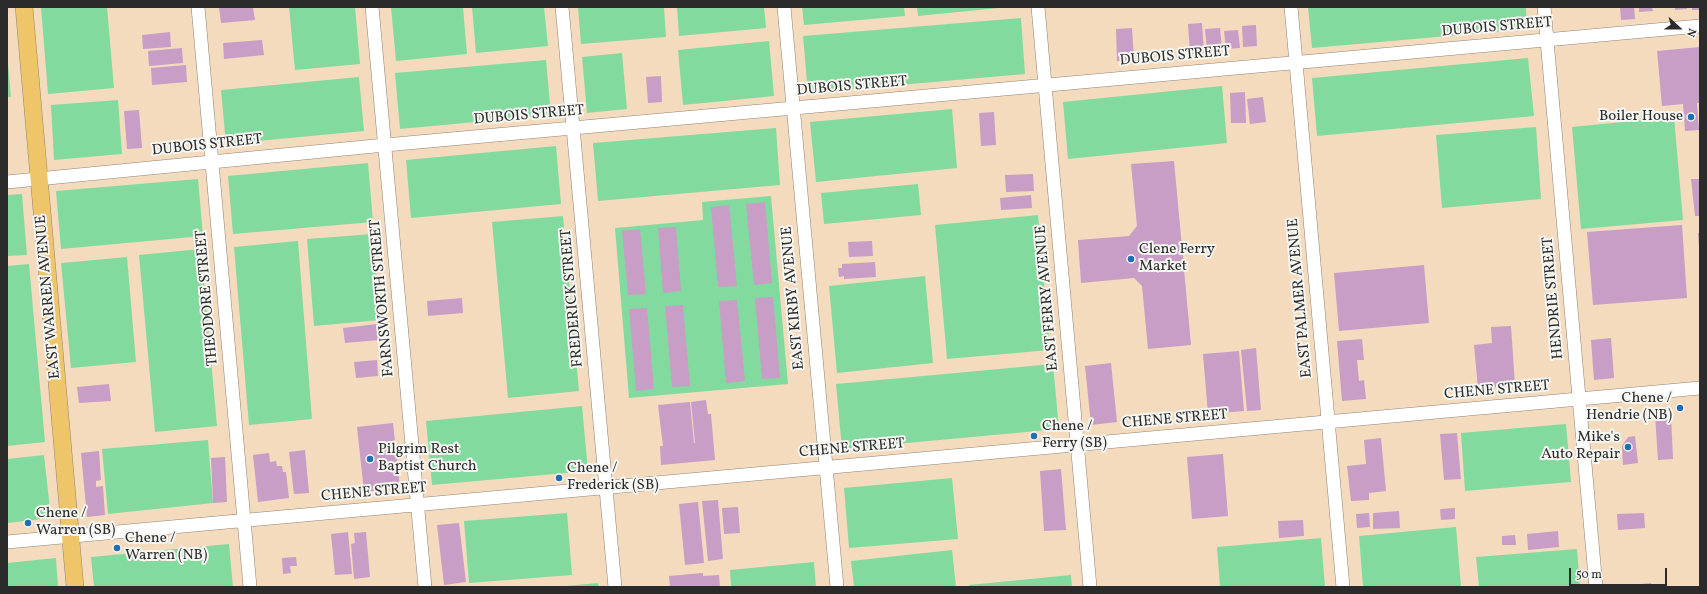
<!DOCTYPE html>
<html>
<head>
<meta charset="utf-8">
<style>
  body { margin:0 }
  #map { position:relative; width:1707px; height:594px; overflow:hidden; background:#f4dbbe; font-family:Vollkorn,serif }
  canvas { display:block }
  .frame { position:absolute; inset:0; border:8px solid #2b2b2b; pointer-events:none }
  .north { position:absolute; left:1659px; top:8px; width:40px; height:40px; -webkit-text-stroke:3px #f6f6f2; paint-order:stroke; rotate:111deg; font-size:11px; font-weight:700; line-height:16px; text-align:center; color:#2b2b2b }
  .north::after { content:''; display:block; margin:auto; width:14px; height:18px; background:#2b2b2b; clip-path:polygon(50% 0,100% 100%,50% 72%,0 100%) }
  .scale { position:absolute; left:1569px; top:568px; width:98px; height:18px; box-sizing:border-box; border:2px solid #2b2b2b; border-top:0; padding-left:5px; font-size:12px; line-height:14px; white-space:nowrap; color:#2b2b2b; -webkit-text-stroke:3px #f6f6f2; paint-order:stroke }
</style>
</head>
<body>
<div id="map">
<canvas width="1707" height="594"></canvas>
<div class="frame"></div>
<div class="north">N</div>
<div class="scale">50 m</div>
</div>
<script>
const ctx = document.querySelector('canvas').getContext('2d');
ctx.lineJoin = 'round';
function fillPath(path, color) { ctx.fillStyle = color; ctx.fill(path, 'evenodd'); }
const toPath = rows => new Path2D(rows.map(r => 'M' + r).join(''));
function stroke(path, color, width, dash) { ctx.strokeStyle = color; ctx.lineWidth = width; ctx.lineCap = dash ? 'butt' : 'round'; ctx.setLineDash(dash || []); ctx.stroke(path); }
function write(font, color, halo, rows, align = 'center') {
  ctx.font = font + ' Vollkorn,serif'; ctx.lineWidth = 4; ctx.setLineDash([]); ctx.textBaseline = 'middle'; ctx.strokeStyle = halo; ctx.fillStyle = color; for (const [text, x, y, turn = 0] of rows) {
    ctx.save(); ctx.translate(x, y); ctx.rotate((+turn || 0) * Math.PI / 180); ctx.textAlign = isNaN(turn) ? turn : align; if (halo) ctx.strokeText(text, 0, 0); ctx.fillText(text, 0, 0); ctx.restore();
  }
}
const green = toPath([
  [41,7,107,7,114,88,48,94],
  [289,7,355,7,360,64,295,70],
  [391,7,463,7,467,54,396,61],
  [472,7,544,7,548,46,476,53],
  [578,7,664,7,666,37,581,44],
  [677,7,764,7,766,28,679,36],
  [802,7,904,7,905,16,804,25],
  [917,7,1009,7,918,16],
  [1308,7,1526,7,1527,29,1312,48],
  [1021,18,1025,74,808,93,803,36],
  [769,41,774,96,683,105,678,50],
  [7,52,11,97,7,97],
  [622,53,627,109,587,113,582,57],
  [1528,58,1534,116,1317,136,1312,78],
  [546,60,551,115,400,129,395,73],
  [359,77,364,131,226,144,221,90],
  [1222,86,1227,143,1068,159,1063,102],
  [118,100,122,154,54,160,51,105],
  [952,109,957,168,816,182,810,122],
  [1674,117,1683,220,1581,229,1572,127],
  [1536,127,1541,199,1442,208,1436,135],
  [776,128,780,185,598,201,593,143],
  [556,146,561,204,411,218,406,160],
  [368,163,373,222,233,234,228,176],
  [198,179,203,236,61,249,56,191],
  [918,184,921,215,824,224,821,193],
  [22,194,27,255,7,256,7,195],
  [771,196,788,384,629,398,615,228,703,220,702,202],
  [1038,215,1050,350,947,359,935,225],
  [563,216,579,391,508,398,492,222],
  [373,234,380,320,314,326,307,239],
  [298,241,312,419,249,425,234,247],
  [201,249,217,426,155,432,139,255],
  [127,257,136,362,71,368,61,263],
  [29,264,45,442,7,446,7,266],
  [925,276,933,363,837,373,829,286],
  [1053,364,1059,429,842,449,836,384],
  [582,406,588,471,432,485,426,421],
  [1566,424,1571,482,1465,491,1461,433],
  [208,440,213,503,108,514,102,449],
  [44,455,51,518,7,523,7,459],
  [952,478,958,539,849,548,844,488],
  [567,513,572,575,469,583,464,521],
  [1456,527,1461,587,1363,587,1359,536],
  [1321,538,1325,587,1220,587,1217,547],
  [229,544,233,587,94,587,91,557],
  [1577,549,1580,587,1479,587,1476,557],
  [952,550,956,587,854,587,851,561],
  [56,558,58,587,7,587,7,563],
  [814,562,816,587,731,587,730,570],
  [1071,575,1072,587,970,587,969,585],
  [598,583,599,587,555,587]
]);
const building = toPath([
  [219,7,253,7,255,20,221,23],
  [1620,7,1634,7,1635,19,1621,20],
  [1639,7,1652,7,1653,11,1639,12],
  [1675,7,1687,7,1687,9,1675,10],
  [1692,7,1700,7,1700,10,1692,10],
  [1202,23,1204,53,1190,54,1188,24],
  [1256,25,1257,46,1243,47,1242,26],
  [1132,28,1134,60,1117,61,1116,29],
  [1220,28,1222,49,1207,50,1205,29],
  [1238,30,1240,48,1226,49,1224,31],
  [170,32,171,47,143,49,142,35],
  [262,40,264,55,224,59,223,43],
  [1700,47,1700,103,1697,103,1699,130,1685,131,1683,104,1662,106,1657,51],
  [182,48,183,63,149,66,148,51],
  [186,65,187,82,152,85,151,68],
  [661,76,662,102,648,103,646,77],
  [1245,92,1246,123,1231,123,1230,93],
  [1263,97,1266,122,1250,124,1247,99],
  [139,110,142,148,127,149,124,111],
  [994,112,996,145,981,146,979,113],
  [1174,161,1191,345,1148,349,1142,286,1134,278,1081,283,1078,240,1129,236,1137,226,1131,164],
  [1033,174,1034,191,1006,192,1005,175],
  [1691,179,1700,179,1700,216,1695,216],
  [1031,195,1032,208,1001,210,1000,198],
  [765,202,772,283,754,285,746,204],
  [729,205,737,286,718,287,711,207],
  [1682,225,1687,298,1593,305,1587,232],
  [676,227,681,291,663,293,658,228],
  [640,229,646,294,628,295,622,231],
  [1698,233,1700,233,1700,246,1699,247],
  [872,241,873,256,849,257,848,242],
  [875,262,876,277,844,279,844,276,839,277,838,268,842,268,842,264],
  [1424,265,1429,323,1339,331,1334,273],
  [773,297,780,378,762,379,755,298],
  [462,298,463,313,428,316,427,301],
  [737,300,745,381,726,383,719,301],
  [683,305,690,386,672,387,665,306],
  [647,308,654,389,636,391,629,309],
  [377,324,379,340,345,343,343,328],
  [1511,326,1515,385,1478,389,1474,345,1492,343,1491,327],
  [1611,338,1614,378,1594,380,1591,340],
  [1362,339,1364,360,1357,360,1359,381,1364,380,1366,399,1342,401,1337,341],
  [1256,348,1261,410,1247,411,1241,350],
  [1239,351,1244,411,1208,414,1203,354],
  [377,360,378,376,356,378,354,362],
  [1111,363,1117,422,1091,425,1085,366],
  [109,384,111,401,79,403,77,387],
  [706,400,708,414,711,414,715,460,661,465,660,446,663,446,658,405,690,402,694,443,695,443,691,402],
  [1671,414,1673,459,1658,460,1655,415],
  [393,423,400,488,364,492,357,427],
  [1457,433,1461,479,1444,480,1440,434],
  [1635,436,1638,463,1623,465,1622,446,1628,437],
  [1381,438,1386,491,1369,493,1369,500,1351,501,1347,466,1366,464,1364,440],
  [305,450,309,493,294,494,289,452],
  [99,451,101,480,96,481,96,487,103,486,105,515,87,517,81,453],
  [269,453,270,462,276,461,277,466,282,466,283,472,286,472,289,498,258,502,253,455],
  [1223,454,1228,516,1192,519,1187,457],
  [225,457,227,502,213,503,211,458],
  [1061,469,1066,530,1044,531,1040,471],
  [718,500,723,559,708,561,702,501],
  [698,502,704,563,685,565,679,504],
  [738,507,740,533,724,534,722,508],
  [1455,508,1455,519,1441,520,1440,509],
  [1399,511,1400,528,1373,529,1373,513],
  [1369,513,1370,527,1357,528,1356,514],
  [1644,513,1645,528,1618,530,1617,514],
  [1303,520,1304,536,1279,538,1278,521],
  [459,523,466,582,444,585,437,525],
  [1558,531,1559,547,1528,550,1527,534],
  [348,532,352,574,335,575,331,534],
  [366,532,370,577,354,579,351,544,355,543,354,533],
  [1515,535,1516,545,1502,545,1502,536],
  [296,557,297,566,290,566,291,573,283,574,282,558],
  [703,573,703,576,719,575,720,587,670,587,669,576],
  [1651,583,1652,587,1621,587,1621,586]
]);
const minor = toPath([
  [198,7,250,587],
  [372,7,425,587],
  [562,7,615,587],
  [784,7,837,587],
  [1038,7,1090,587],
  [1291,7,1343,587],
  [1544,7,1596,587],
  [7,182,385,145,1700,26],
  [7,542,1700,388]
]);
const major = toPath([
  [24,7,75,587]
]);
const markers = [
  [1691,117,4,"#1f6fb2"],
  [1131,259,4,"#1f6fb2"],
  [1680,408,4,"#1f6fb2"],
  [1034,436,4,"#1f6fb2"],
  [1628,447,4,"#1f6fb2"],
  [370,459,4,"#1f6fb2"],
  [559,478,4,"#1f6fb2"],
  [28,523,4,"#1f6fb2"],
  [117,548,4,"#1f6fb2"]
];
const streetNames = [
  ["DUBOIS STREET",1497,28,-5],
  ["DUBOIS STREET",1175,57,-5],
  ["DUBOIS STREET",852,87,-5],
  ["DUBOIS STREET",529,116,-5],
  ["DUBOIS STREET",207,146,-6],
  ["EAST WARREN AVENUE",49,297,-95],
  ["THEODORE STREET",208,298,-95],
  ["FARNSWORTH STREET",383,298,-95],
  ["FREDERICK STREET",573,298,-95],
  ["EAST KIRBY AVENUE",794,298,-95],
  ["EAST FERRY AVENUE",1048,298,-95],
  ["EAST PALMER AVENUE",1301,298,-95],
  ["HENDRIE STREET",1554,298,-95],
  ["CHENE STREET",1497,391,-5],
  ["CHENE STREET",1175,420,-5],
  ["CHENE STREET",852,449,-5],
  ["CHENE STREET",374,493,-5]
];
const poiNames = [
  ["Boiler House",1683,117,"right"],
  ["Clene Ferry",1139,250],
  ["Market",1139,267],
  ["Chene /",1672,399,"right"],
  ["Hendrie (NB)",1672,416,"right"],
  ["Chene /",1042,427],
  ["Ferry (SB)",1042,444],
  ["Mike's",1620,438,"right"],
  ["Auto Repair",1620,455,"right"],
  ["Pilgrim Rest",378,450],
  ["Baptist Church",378,467],
  ["Chene /",567,469],
  ["Frederick (SB)",567,486],
  ["Chene /",36,514],
  ["Warren (SB)",36,531],
  ["Chene /",125,539],
  ["Warren (NB)",125,556]
];
fillPath(green, '#83da9f');
fillPath(building, '#c89dc6');
stroke(minor, '#908374', 14);
stroke(major, '#908374', 18);
stroke(minor, '#fff', 13);
stroke(major, '#eec569', 17);
for (const [x, y, r, color] of markers) { const dot = new Path2D(); dot.arc(x, y, r, 0, 2 * Math.PI); ctx.fillStyle = color; ctx.fill(dot); stroke(dot, '#f6f6f2', 1.5); }
write('15px', '#2b2b2b', '#f6f6f2', streetNames);
write('15px', '#2b2b2b', '#f6f6f2', poiNames, 'left');
</script>
</body>
</html>
